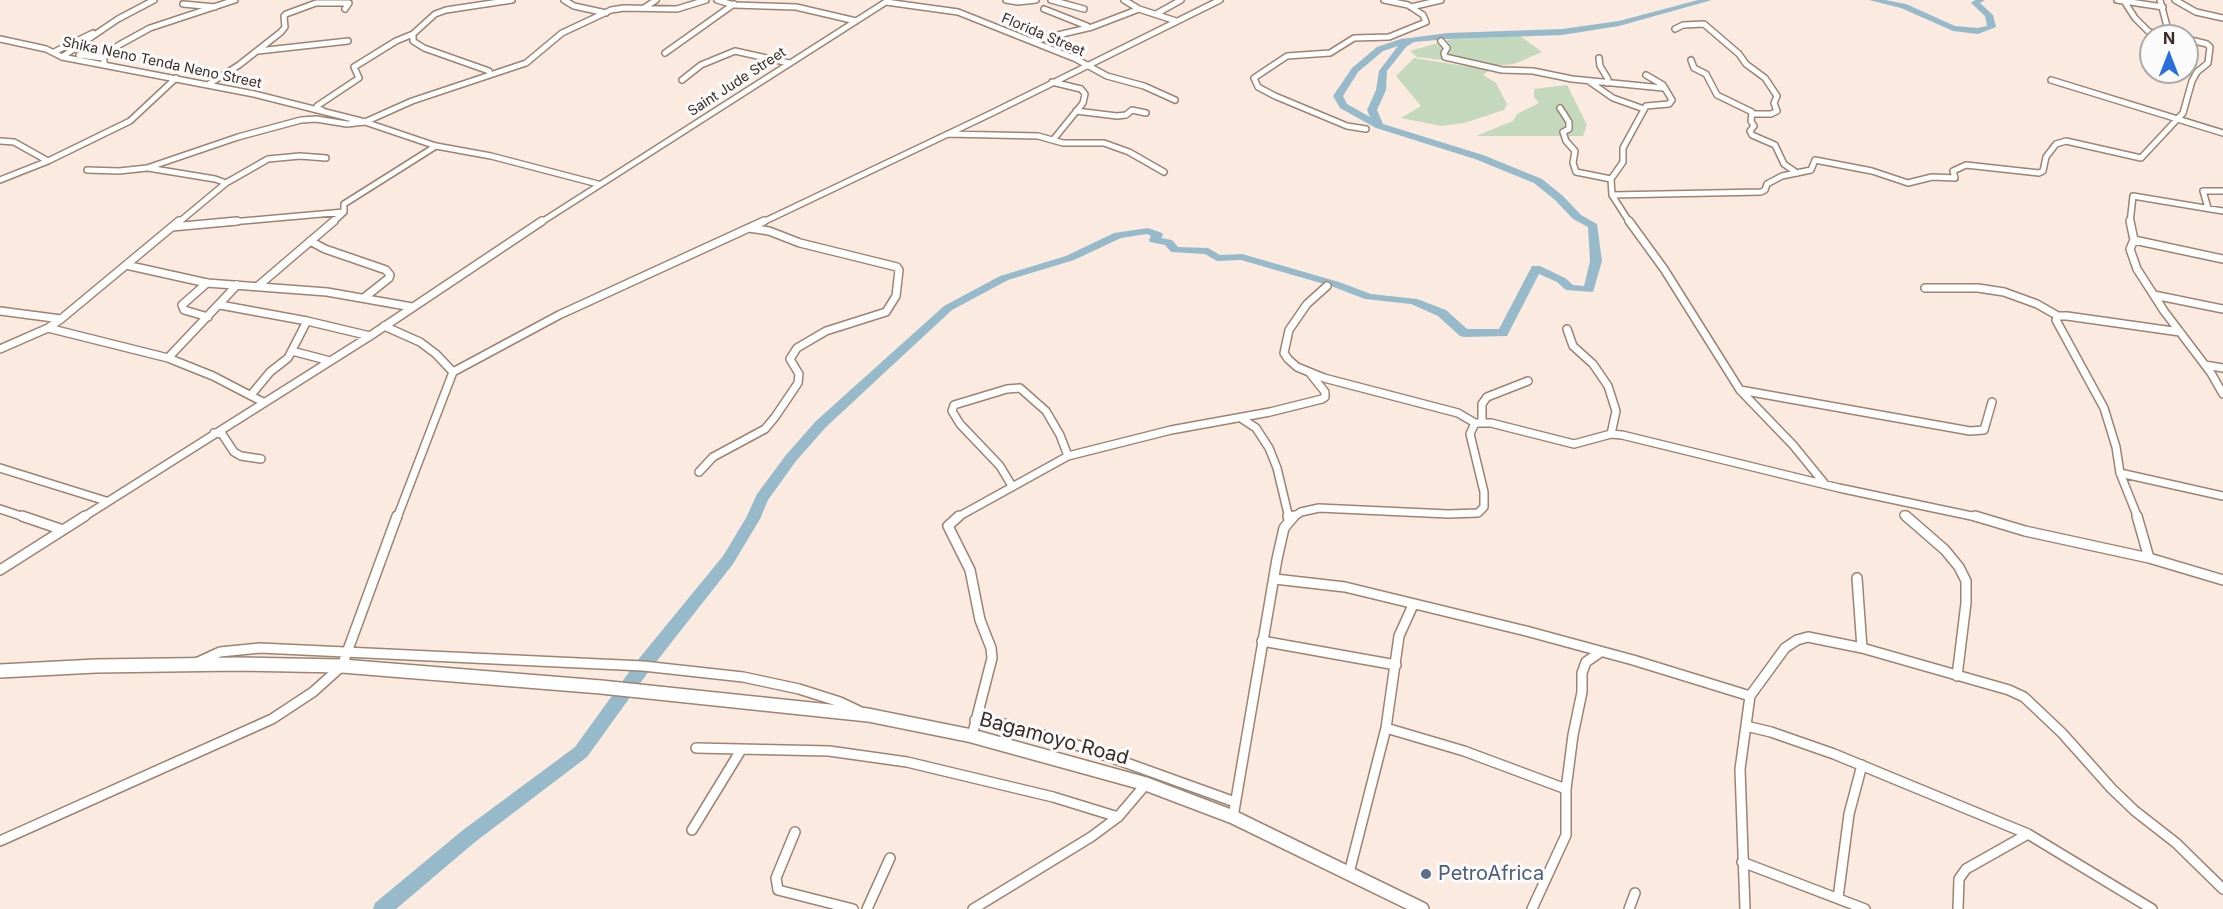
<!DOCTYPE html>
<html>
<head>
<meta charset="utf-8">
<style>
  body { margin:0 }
  #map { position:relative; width:2223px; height:909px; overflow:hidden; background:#fbeadf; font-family:Inter,sans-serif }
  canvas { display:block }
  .north { position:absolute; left:2139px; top:24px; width:60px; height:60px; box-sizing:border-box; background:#fbfbfb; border:2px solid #ada9a6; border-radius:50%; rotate:0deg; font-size:16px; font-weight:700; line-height:24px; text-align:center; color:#382d26 }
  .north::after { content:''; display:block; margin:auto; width:21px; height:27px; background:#2770dc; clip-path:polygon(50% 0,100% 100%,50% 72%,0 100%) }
</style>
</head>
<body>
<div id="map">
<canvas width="2223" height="909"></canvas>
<div class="north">N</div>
</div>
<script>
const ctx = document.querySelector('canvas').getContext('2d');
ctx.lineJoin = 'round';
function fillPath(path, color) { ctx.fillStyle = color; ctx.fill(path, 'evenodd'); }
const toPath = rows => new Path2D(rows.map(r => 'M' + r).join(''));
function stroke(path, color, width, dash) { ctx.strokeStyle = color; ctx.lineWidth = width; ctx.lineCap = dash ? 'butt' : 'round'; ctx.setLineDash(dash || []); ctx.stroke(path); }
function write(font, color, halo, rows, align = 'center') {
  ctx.font = font + ' Inter,sans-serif'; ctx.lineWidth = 6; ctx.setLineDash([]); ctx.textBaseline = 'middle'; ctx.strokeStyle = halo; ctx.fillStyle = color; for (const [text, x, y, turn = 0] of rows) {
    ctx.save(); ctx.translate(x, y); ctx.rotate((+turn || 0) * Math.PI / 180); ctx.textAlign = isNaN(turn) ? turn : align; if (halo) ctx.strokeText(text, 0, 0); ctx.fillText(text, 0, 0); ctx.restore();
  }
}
const green = toPath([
  [1520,36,1542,52,1514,64,1492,66,1417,57,1410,51,1452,39],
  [1414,58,1490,70,1483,75,1496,83,1507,104,1504,110,1464,123,1441,126,1401,118,1421,106,1396,76],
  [1567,85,1587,125,1583,136,1476,136,1513,121,1517,114,1539,103,1534,97,1534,89]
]);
const river = toPath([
  [1698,0,1712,0,1619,26,1562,35,1448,39,1414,42,1406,47,1387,71,1386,90,1377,110,1383,124,1483,155,1542,179,1563,196,1581,215,1597,224,1602,261,1593,292,1566,290,1557,282,1539,274,1507,336,1464,337,1460,336,1438,316,1411,304,1365,299,1331,286,1241,260,1217,261,1205,254,1171,252,1165,245,1150,242,1149,240,1151,236,1147,234,1121,238,1074,260,1008,280,952,310,826,427,796,461,768,500,760,519,733,564,649,671,587,757,475,842,396,909,373,909,375,903,463,830,575,747,637,661,723,556,746,518,757,494,786,455,816,421,944,306,1000,276,1066,256,1114,233,1148,228,1162,233,1163,235,1161,238,1172,240,1178,247,1208,248,1220,255,1242,254,1339,282,1371,294,1417,299,1446,310,1467,329,1499,329,1532,266,1540,266,1565,278,1573,285,1584,286,1590,261,1588,227,1573,219,1555,200,1534,183,1475,159,1376,128,1340,108,1333,96,1352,68,1377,47,1401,39,1448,33,1562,29,1619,21,1698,0],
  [1398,46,1379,71,1376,90,1367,110,1370,117,1347,104,1343,96,1358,72,1383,51,1398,46],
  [1869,0,1885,0,1906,4,1955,26,1978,28,1987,26,1985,16,1971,3,1975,0,1985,0,1980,3,1993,15,1996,27,1978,34,1953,31,1901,8,1869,0]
]);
const minorFar2 = toPath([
  [564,0,574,6,606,13],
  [717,0,734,5,796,7,856,21],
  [1006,0,1018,2,1036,0],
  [1051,0,1084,9],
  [1124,0,1139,9,1176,21],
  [2117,0,2163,7],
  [2160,0,2168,30,2173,36],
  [2175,0,2196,12,2223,18],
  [2124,1,2135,18,2149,32,2171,36],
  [886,2,958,12,1076,59,1107,76,1144,86,1175,100],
  [183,4,215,7],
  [1411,7,1441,0],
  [644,8,656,0],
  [1044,9,1087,26],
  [1156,14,1181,0],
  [1675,29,1683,25,1704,24,1739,54,1746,64,1765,78,1777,96,1774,103,1777,111,1771,114,1753,114],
  [413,34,413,41,424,48,489,71,490,74],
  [0,39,46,49,62,57,254,94,365,122,436,146,491,156,598,184],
  [1032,41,1092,27,1139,9],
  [1441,41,1447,48,1444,53,1445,57,1502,70,1533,71,1572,79,1663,88],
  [258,51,348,41],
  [54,52,93,33],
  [665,53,734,4],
  [79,55,103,58],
  [62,57,118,19,154,0],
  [1599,58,1600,66,1608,79,1607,83],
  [1691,60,1694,68,1706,74,1717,95,1752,112,1751,121,1754,126,1750,131,1752,135,1775,145,1784,164,1797,173],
  [105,65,103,58,119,45,150,28,235,0],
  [682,80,701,65,735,51,789,63],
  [2051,80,2223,133],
  [1052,82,1081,89,1085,94,1083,103,1053,140],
  [1590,82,1613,98,1644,109],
  [209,84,239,65,281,32,285,27,284,16,286,14,316,3,349,3,345,9],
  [1560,108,1569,122,1569,129,1563,132,1566,141,1575,151,1573,163,1576,172,1611,179],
  [322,110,317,109,317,106,359,78,354,67,396,41,413,34,435,14,446,10,512,0],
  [1076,111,1117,116,1126,115,1132,110,1146,113],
  [1366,129,1347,126,1275,96,1258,87,1254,78,1287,56,1330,53,1354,38,1389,37,1426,22,1423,15,1408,5,1384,0],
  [948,134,1038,136,1063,143,1104,143,1129,152,1164,172],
  [0,141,14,142,48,161],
  [148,168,215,179,226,183,178,223],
  [87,170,119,171,147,168,238,137,301,120,316,119,347,124,365,122,412,101,526,63,562,33,611,10,624,8,677,9,706,0],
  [0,180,48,161,130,121,176,78],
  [226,183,268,159,300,156,326,158],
  [1612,195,1761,192,1765,190,1767,184,1782,176,1811,170,1815,160,1872,171,1908,183,1932,177,1955,178,1953,171,1966,165,2039,173,2043,171,2046,157,2056,144,2066,141,2141,158,2183,113,2192,81,2197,72,2208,63,2210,47,2207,44,2187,39],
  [2208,208,2203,191,2223,191],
  [220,223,344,212],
  [332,223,344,212,344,204,436,146],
  [540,223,889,0],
  [761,223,992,113,1220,0],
  [1630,223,1612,195,1611,179,1623,162,1623,148,1646,106,1669,104,1672,100,1663,85,1646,75],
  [2130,223,2133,196,2223,211]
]);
const minorFar1 = toPath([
  [1629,221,1664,269,1740,390,1793,445,1824,483],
  [2130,221,2134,240,2130,249,2137,269,2164,311,2211,373,2223,394],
  [172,227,237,221],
  [2134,240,2223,259],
  [310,241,325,249,386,270,390,275,389,278,365,297],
  [126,265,207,283,327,292,412,307],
  [207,283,182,305,184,310,208,317],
  [258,286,334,221],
  [1327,286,1307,304,1289,330,1284,353,1288,359,1297,367,1324,378,1458,413,1475,423],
  [1925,288,1978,288,2004,292,2037,304,2058,316],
  [2154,295,2223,309],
  [220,305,307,321,370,336],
  [0,311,61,319],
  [384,326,420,342,436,354,453,372],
  [48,328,168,358,213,376,263,402],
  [1567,329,1573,346,1593,364,1608,386,1616,411,1611,434],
  [0,349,48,328,61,319,179,221],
  [292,351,330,361],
  [168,358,237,285],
  [2205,365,2223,368],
  [1740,390,1970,431,1984,430,1992,402],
  [251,395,270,372,288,358,307,321],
  [1241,418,1256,428,1269,448,1277,468,1289,518],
  [1482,422,1482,404,1487,397,1528,381],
  [214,433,222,434,234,452,241,456,261,459],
  [0,468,106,501],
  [699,472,713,457,765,429,775,417,798,383,799,374,790,359,797,348,826,331,886,312,896,296,899,270,897,267,800,243,769,231,749,228],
  [2120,473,2223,496],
  [1012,486,1000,466,960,424,952,411,954,405,1007,389,1020,388,1046,411,1060,435,1068,456],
  [0,509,27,518],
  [1904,515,1907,518],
  [82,518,370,336,542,221],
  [397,518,453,372,559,315,764,221],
  [956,518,1068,456,1171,430,1270,412,1322,399,1325,397,1325,392,1309,372],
  [1292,518,1301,512,1319,508,1448,514,1478,513,1484,507,1484,492,1470,434,1475,423,1491,423,1574,444,1611,434,1622,435,1839,488,1981,518],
  [2138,518,2120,473,2116,447,2104,408,2056,320,2058,316,2067,316,2180,332]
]);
const minor = toPath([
  [22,516,63,530],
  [959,516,948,526,970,570,980,620,991,648,992,658,972,736],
  [1288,516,1289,520],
  [1906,516,1945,550,1959,567,1966,581,1966,603,1957,676],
  [1975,516,2025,531,2149,558,2223,580],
  [2137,516,2149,558],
  [0,570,85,516],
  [1857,578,1862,648],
  [1275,579,1345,587,1526,631,1633,660,1750,696],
  [1262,641,1396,665],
  [196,663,220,652,260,648,643,666,743,677,799,689,840,702,859,711],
  [975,720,1004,724,1071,743,1235,802],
  [1746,726,1771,732,1834,754,2028,834,2152,909],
  [1386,728,1464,751,1566,789],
  [696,748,829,751,907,762,1053,797,1118,817],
  [1233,817,1277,559,1284,528,1294,516],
  [692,830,741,750],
  [795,832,776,878,778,890,853,909],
  [0,841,272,719,313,692,342,666,397,516],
  [1742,862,1865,909],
  [1349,873,1386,728,1399,636,1413,605],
  [1838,898,1849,814,1862,765],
  [867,909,890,858],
  [973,909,1091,837,1118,817,1146,784],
  [1532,909,1566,835,1566,789,1573,735,1582,692,1582,673,1586,662,1599,653],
  [1629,909,1635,893],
  [1745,909,1740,769,1750,696,1785,648,1797,640,1808,637,1862,648,2009,690,2024,697,2062,733,2112,789,2135,811,2176,843,2223,889],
  [1958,909,1959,879,1966,869,2028,834]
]);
const highway = toPath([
  [0,671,96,666,238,664,342,666,601,687,868,715,972,736,1146,784,1233,817,1422,909]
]);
const markers = [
  [1426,874,6,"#5c6f8a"]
];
const farStreetnames = [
  ["Florida Street",1043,35,23],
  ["Shika Neno Tenda Neno Street",162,63,12],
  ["Saint Jude Street",737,82,-33]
];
const nearStreetnames = [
  ["Bagamoyo Road",1054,739,15]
];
const nearServicenames = [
  ["PetroAfrica",1438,874]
];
fillPath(green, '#c4d8bb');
fillPath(river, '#97bacb');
stroke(minorFar2, '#9d8372', 8);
stroke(minorFar1, '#9d8372', 10);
stroke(minor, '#9d8372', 12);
stroke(highway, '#9d8372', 16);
stroke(minorFar2, '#fff', 5);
stroke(minorFar1, '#fff', 7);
stroke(minor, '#fff', 9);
stroke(highway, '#fff', 13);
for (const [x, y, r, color] of markers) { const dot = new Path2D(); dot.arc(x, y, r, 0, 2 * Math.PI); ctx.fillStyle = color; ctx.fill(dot); stroke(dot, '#fbfbfb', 2); }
write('14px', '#382d26', '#fbfbfb', farStreetnames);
write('20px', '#382d26', '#fbfbfb', nearStreetnames);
write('20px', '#4e5e75', '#fbfbfb', nearServicenames, 'left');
</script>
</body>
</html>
